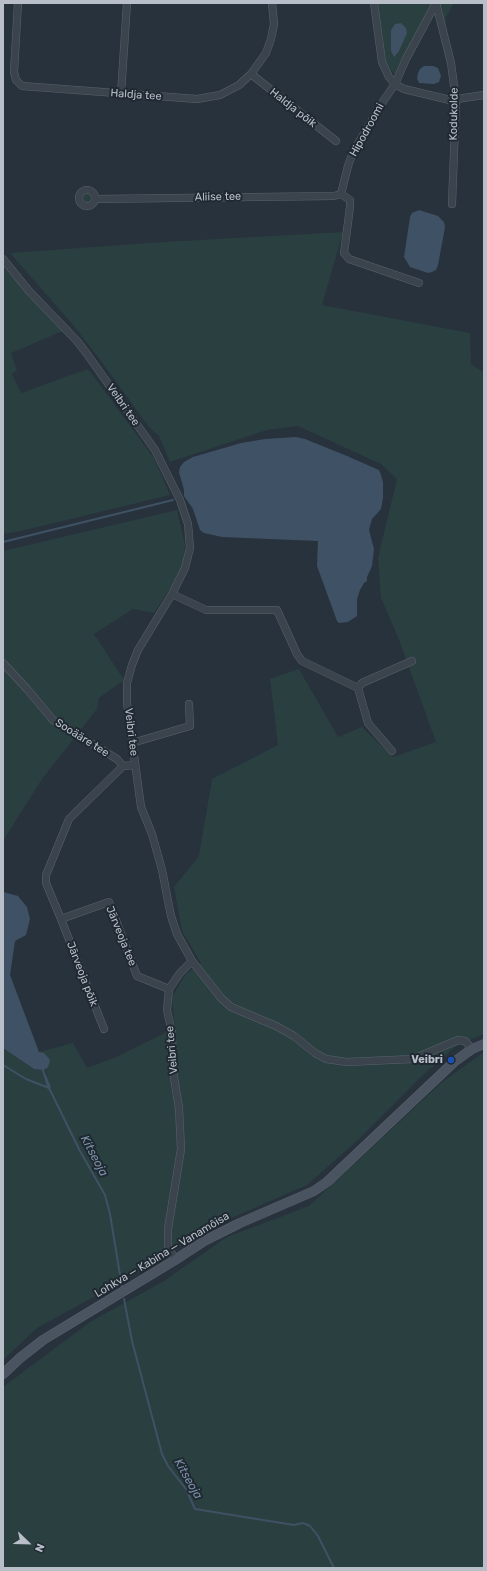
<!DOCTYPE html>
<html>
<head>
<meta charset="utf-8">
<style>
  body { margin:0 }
  #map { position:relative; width:487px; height:1571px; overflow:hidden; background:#28323d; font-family:Rubik,sans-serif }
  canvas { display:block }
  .frame { position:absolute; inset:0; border:4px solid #b8bfc8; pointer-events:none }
  .north { position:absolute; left:8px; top:1523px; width:40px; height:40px; -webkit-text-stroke:3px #202932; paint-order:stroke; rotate:113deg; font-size:11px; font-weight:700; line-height:16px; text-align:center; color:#b8bfc8 }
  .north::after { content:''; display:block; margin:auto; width:14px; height:18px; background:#b8bfc8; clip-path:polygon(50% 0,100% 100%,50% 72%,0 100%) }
</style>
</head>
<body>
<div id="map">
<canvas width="487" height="1571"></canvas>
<div class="frame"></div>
<div class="north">N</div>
</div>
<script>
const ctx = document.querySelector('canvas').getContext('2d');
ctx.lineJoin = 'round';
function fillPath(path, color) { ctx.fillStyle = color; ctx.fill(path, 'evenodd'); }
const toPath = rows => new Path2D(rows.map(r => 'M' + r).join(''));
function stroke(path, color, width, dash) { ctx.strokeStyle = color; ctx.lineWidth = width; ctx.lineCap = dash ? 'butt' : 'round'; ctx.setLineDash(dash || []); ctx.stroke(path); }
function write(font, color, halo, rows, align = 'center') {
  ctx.font = font + ' Rubik,sans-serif'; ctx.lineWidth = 4; ctx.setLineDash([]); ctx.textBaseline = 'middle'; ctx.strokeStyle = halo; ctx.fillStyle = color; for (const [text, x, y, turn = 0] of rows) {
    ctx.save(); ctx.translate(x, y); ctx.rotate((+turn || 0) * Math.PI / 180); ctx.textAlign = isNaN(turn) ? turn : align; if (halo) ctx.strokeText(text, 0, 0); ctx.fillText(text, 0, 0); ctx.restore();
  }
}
const green = toPath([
  [378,3,434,3,396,77,387,64,384,58],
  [440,3,454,3,445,19,446,21,443,21,440,7],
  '81 198a6 6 0 1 1 12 0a6 6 0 1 1-12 0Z',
  [343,232,322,305,470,333,471,364,484,373,484,1036,483,1034,455,1047,422,1076,359,1139,307,1185,199,1232,167,1257,37,1328,3,1360,3,1048,34,1069,42,1070,51,1087,39,1052,73,1043,87,1068,114,1058,175,1028,172,997,186,974,201,963,182,931,174,887,199,856,212,779,278,745,270,679,299,669,338,737,362,727,393,757,436,742,398,637,381,598,378,558,397,479,381,464,298,426,267,430,170,462,159,436,149,427,101,361,74,326,10,253,163,242],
  [4,268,63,331,11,353,17,370,12,374,21,393,88,369,154,458,170,495,21,531,3,534],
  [177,510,185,545,184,564,171,587,154,613,133,609,94,634,124,680,99,698,97,709,42,779,3,841,3,551],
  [484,1052,484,1568,3,1568,3,1387,90,1322,164,1281,227,1237,309,1206,441,1083]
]);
const water = toPath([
  [401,23,406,28,407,33,399,51,394,57,391,51,391,30,395,24],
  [424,66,433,66,438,68,441,76,439,82,434,84,419,83,417,78,418,73,420,69],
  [419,210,438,216,444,222,445,227,438,265,436,270,432,272,428,273,410,267,404,257,410,217,412,213],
  [296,437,305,439,347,456,379,470,381,475,383,482,383,498,381,509,372,519,369,530,374,549,372,566,367,577,367,581,364,583,360,590,357,599,357,616,348,622,339,623,337,621,317,566,318,541,222,537,204,533,200,530,193,509,184,496,184,490,179,472,180,467,184,462,193,457,241,443,265,439],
  [3,892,18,896,27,907,30,919,26,935,15,941,10,975,39,1052,44,1053,50,1060,48,1067,44,1070,51,1087,49,1088,47,1087,42,1070,34,1069,3,1048]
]);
const stream = toPath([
  [3,542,173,500],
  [3,1065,26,1079,49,1088,80,1151,105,1195,110,1214,122,1287],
  [124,1299,132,1341,162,1454,168,1466,186,1489,195,1509,294,1525,303,1523,310,1526,318,1536,334,1568]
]);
const street = toPath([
  [18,3,14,72,16,80,22,86,197,99,220,95,239,85,251,74,266,53,271,39,274,24,272,3],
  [374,3,382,62,389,77,395,84,404,89,450,100,484,95],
  [436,3,451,63,456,100,452,204],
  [251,74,336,141],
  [121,94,127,3],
  '79 198a8 8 0 1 1 16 0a8 8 0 1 1-16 0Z',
  [341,194,348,166,353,152,384,100,395,84,406,59,436,3],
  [341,194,350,200,350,207,344,253,349,259,419,283],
  [95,199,334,196,341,194],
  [3,259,29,291,77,341,87,354,155,450,180,500,188,524,190,548,185,568,172,594,138,650,132,665,127,683,127,703,141,807,152,834,162,870,171,916,177,934,192,961,180,973,169,989,167,1010,172,1033,173,1071,179,1108,181,1149,168,1229,168,1246,175,1260],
  [172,594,206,610,277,610,297,654,302,661,358,688,368,723,392,751],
  [3,663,27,689,53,720,117,759,123,766,135,765],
  [358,688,362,683,412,661],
  [132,743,190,726,189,704],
  [123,766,69,819,46,875,46,883,61,919,109,902,137,976,169,989],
  [61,919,104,1029],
  [192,961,221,998,231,1007,276,1026,294,1036,315,1053,326,1059,347,1062,413,1059,458,1040,465,1041,472,1049]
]);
const secondary = toPath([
  [3,1374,20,1358,43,1340,175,1260,204,1241,240,1223,314,1191,327,1182,454,1062,472,1049,484,1044]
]);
const markers = [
  [451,1060,4,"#1a4fb4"]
];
const streetNames = [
  ["Haldja tee",136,95,4],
  ["Haldja põik",293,108,38],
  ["Kodukolde",454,114,-89],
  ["Hipodroomi",367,130,-61],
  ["Aliise tee",218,197,-1],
  ["Veibri tee",123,405,55],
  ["Veibri tee",131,732,83],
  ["Sooääre tee",82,738,32],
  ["Järveoja tee",121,936,68],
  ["Järveoja põik",82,974,69],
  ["Veibri tee",172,1050,-95],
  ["Lohkva — Kabina — Vanamõisa",162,1255,-31]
];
const poiNames = [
  ["Veibri",443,1060]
];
const waterNames = [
  ["Kitseoja",94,1156,62],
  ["Kitseoja",188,1479,60]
];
fillPath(green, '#2a3f3f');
fillPath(water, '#3f5164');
stroke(stream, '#3f5164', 2);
stroke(street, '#59626b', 8);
stroke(secondary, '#59626b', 10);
stroke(street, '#3b444d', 7);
stroke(secondary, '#4a5360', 9);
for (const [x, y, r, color] of markers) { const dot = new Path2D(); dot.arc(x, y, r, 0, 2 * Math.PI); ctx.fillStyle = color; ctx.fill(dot); stroke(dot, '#202932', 1.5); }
write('11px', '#b8bfc8', '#202932', streetNames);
write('bold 11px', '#b8bfc8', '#202932', poiNames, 'right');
write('italic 12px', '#7b91a8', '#202932', waterNames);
</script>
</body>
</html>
